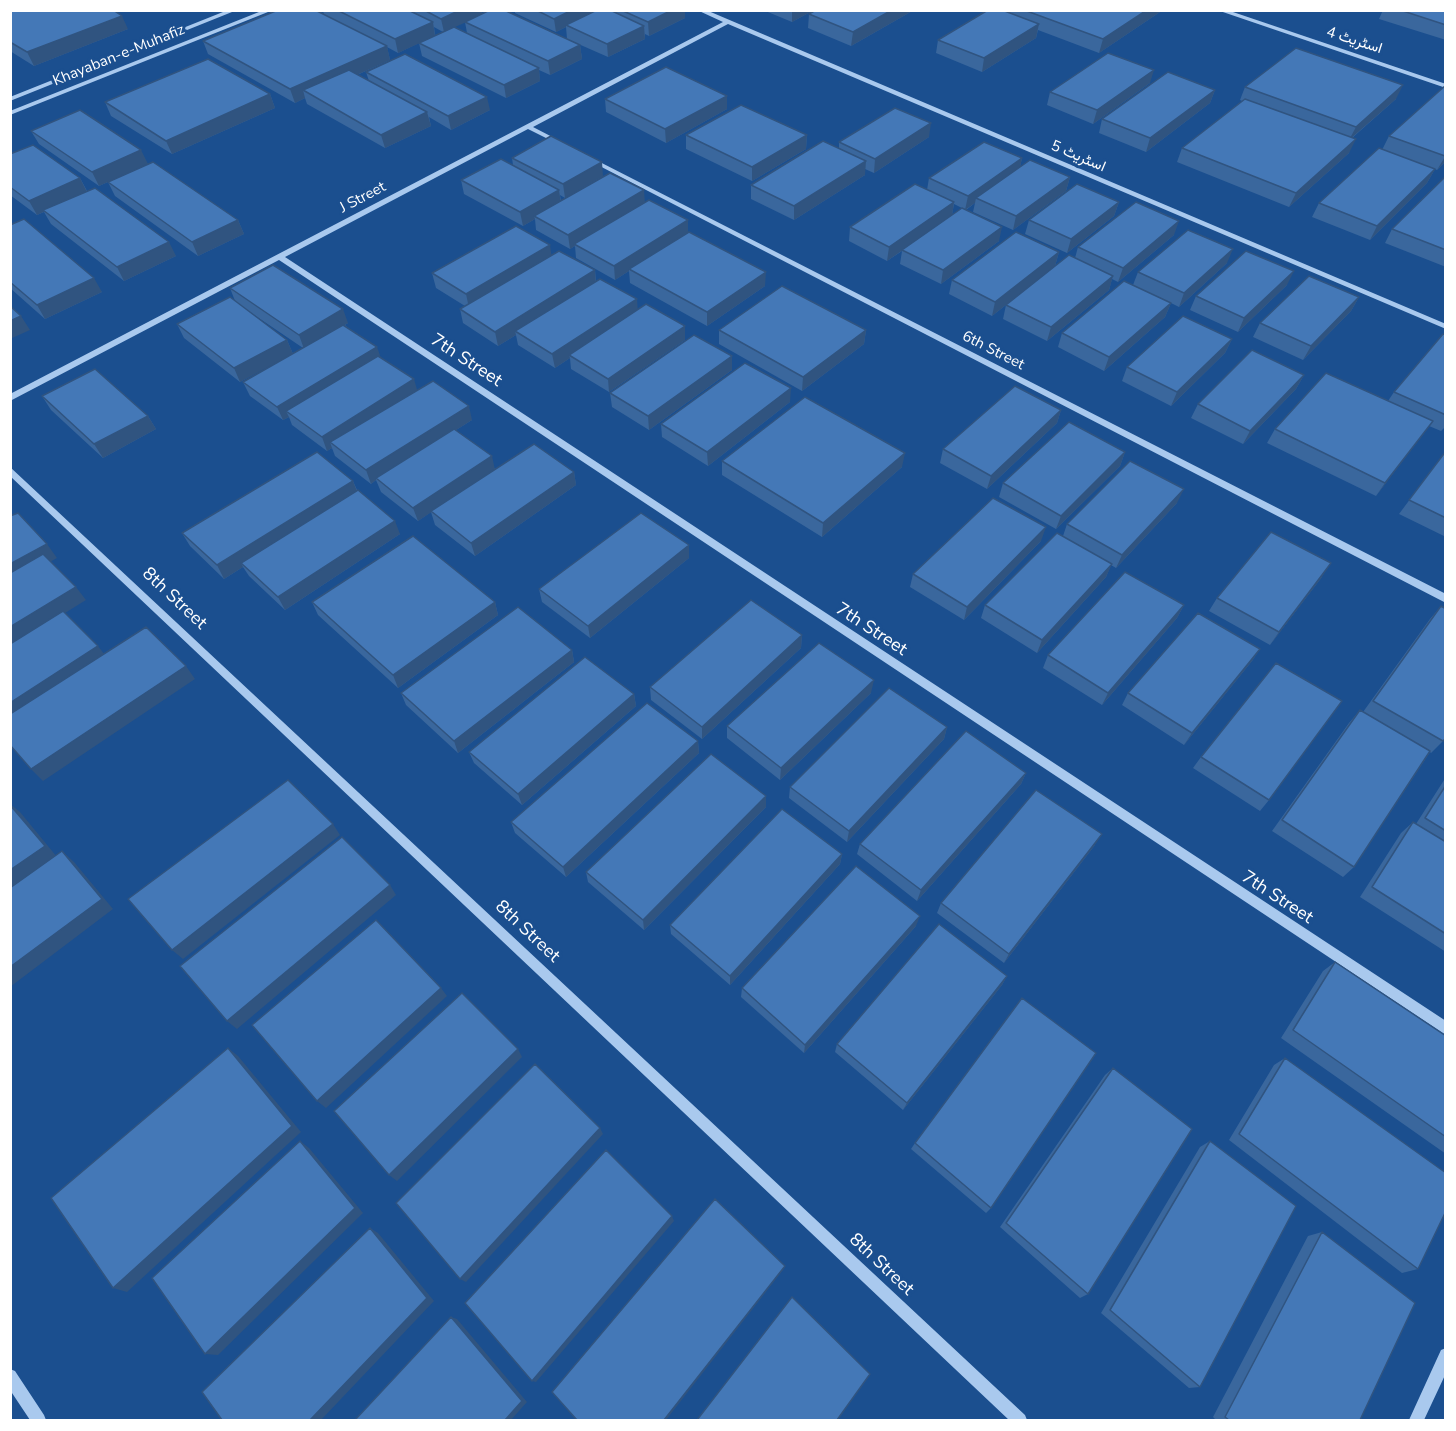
<!DOCTYPE html>
<html>
<head>
<meta charset="utf-8">
<style>
  body { margin:0 }
  #map { position:relative; width:1456px; height:1431px; overflow:hidden; background:#1b4f8f; font-family:"Nunito Sans",sans-serif }
  canvas { display:block }
  .frame { position:absolute; inset:0; border:12px solid #fff; pointer-events:none }
</style>
</head>
<body>
<div id="map">
<canvas width="1456" height="1431"></canvas>
<div class="frame"></div>
</div>
<script>
const ctx = document.querySelector('canvas').getContext('2d');
ctx.lineJoin = 'round';
const toPath = rows => new Path2D(rows.map(r => 'M' + r).join(''));
function fillPath(path, color) { ctx.fillStyle = color; ctx.fill(path, 'evenodd'); }
function stroke(path, color, width, dash) { ctx.strokeStyle = color; ctx.lineWidth = width; ctx.lineCap = dash ? 'butt' : 'round'; ctx.setLineDash(dash || []); ctx.stroke(path); }
function write(font, color, halo, rows, align = 'center') {
  ctx.font = font + ' "Nunito Sans",Vazirmatn,sans-serif'; ctx.lineWidth = 6; ctx.setLineDash([]); ctx.textBaseline = 'middle'; ctx.strokeStyle = halo; ctx.fillStyle = color; for (const [text, x, y, turn = 0] of rows) {
    ctx.save(); ctx.translate(x, y); ctx.rotate((+turn || 0) * Math.PI / 180); ctx.textAlign = isNaN(turn) ? turn : align; if (halo) ctx.strokeText(text, 0, 0); ctx.fillText(text, 0, 0); ctx.restore();
  }
}
const minor = toPath([
  [228,10,237,10,10,101,10,97,228,10],
  [264,10,273,10,10,115,10,111,264,10],
  [697,10,706,10,1446,324,1446,329,728,24,533,127,562,142,562,144,558,144,528,129,285,257,1446,1021,1446,1035,279,260,10,401,10,394,723,22,697,10],
  [1217,10,1227,10,1446,84,1446,88,1217,10],
  [590,157,1446,594,1446,603,588,160,588,158,590,157],
  [10,467,1025,1415,1027,1420,1009,1420,10,476,10,467],
  [1446,1348,1446,1373,1424,1420,1409,1420,1441,1350,1446,1348],
  [10,1369,15,1371,44,1415,46,1420,30,1420,10,1390,10,1369]
]);
const wall = toPath([
  [10,10,128,29,34,66,10,51],
  [323,10,482,10,482,14,580,45,582,59,550,75,539,70,540,81,506,98,422,56,419,43,398,53,387,47,390,60,357,75,369,81,366,72,490,110,451,130,429,117,431,126,385,148,307,104,305,98,295,103,208,54,203,41,324,15],
  [465,22,467,33,454,27],
  [434,27,443,32,435,35],
  [515,10,685,10,685,18,649,36,645,34,645,39,608,57,567,39,566,27,556,32,515,13],
  [763,10,814,10,792,22],
  [816,10,914,10,851,46,808,28,809,14],
  [988,10,1163,10,1099,53,1038,30,1036,38,982,72,936,53,938,40],
  [1383,10,1446,10,1446,40,1379,19],
  [1150,83,1093,124,1047,105,1050,92],
  [1446,85,1446,161,1437,170,1435,169,1427,183,1370,240,1312,217,1319,203,1382,150,1389,136],
  [1245,87,1396,99,1352,138,1349,153,1289,207,1177,162,1182,148,1242,101,1240,100],
  [1215,90,1210,103,1146,152,1099,133,1102,119],
  [270,94,275,108,172,154,111,116,105,102],
  [727,96,727,109,666,143,606,112,605,99],
  [31,131,148,164,99,186,39,144],
  [686,135,807,135,806,149,752,181,686,149],
  [929,137,874,173,865,169,865,175,794,220,751,199,751,185,839,149,839,142],
  [10,154,80,178,87,191,176,256,124,281,51,224,44,212,37,215,10,195],
  [512,158,603,176,565,198,560,195,561,201,645,202,688,220,688,232,765,286,707,326,630,283,629,271,615,280,576,258,575,246,570,249,536,230,535,219,523,226,464,194,461,180,513,165],
  [1022,158,1020,167,1070,177,1066,191,1013,230,973,212,975,203,966,210,999,241,941,284,900,264,902,251,887,261,849,241,850,227,927,190,929,178],
  [954,204,962,208,952,215],
  [1446,176,1446,267,1385,243,1392,229],
  [108,182,238,220,244,234,198,256,115,196],
  [1119,202,1114,216,1067,253,1025,234,1029,220],
  [10,221,12,224,102,292,45,319,10,288],
  [1174,235,1118,282,1112,279,1109,290,1047,341,1003,319,1006,305,1075,258,1078,247],
  [1059,252,1055,266,992,316,949,294,952,280],
  [551,255,595,270,596,281,638,310,685,326,685,340,609,392,571,369,570,358,555,368,518,345,516,335,498,346,463,323,460,309,465,306,436,288,432,273],
  [1227,263,1179,307,1171,303,1165,317,1104,371,1058,347,1062,333,1133,285,1138,272],
  [1287,285,1238,332,1190,310,1196,296],
  [230,288,348,323,345,325,417,390,472,420,456,430,495,469,574,472,576,485,475,556,435,525,431,512,418,521,381,492,376,480,371,484,335,456,332,448,327,451,292,425,289,417,283,420,250,396,243,382,289,355,240,382,184,338,177,324,235,301],
  [244,308,303,348,293,354,287,340],
  [1359,297,1351,311,1303,360,1253,337,1260,323],
  [719,330,866,330,864,344,802,391,719,344],
  [1446,335,1446,426,1441,431,1429,426,1376,496,1267,443,1275,429,1388,401,1394,392],
  [1232,339,1225,353,1171,406,1122,381,1127,367],
  [732,356,732,370,649,430,612,407,610,393],
  [1304,375,1296,389,1243,444,1191,418,1198,404],
  [42,396,148,416,156,429,103,458,51,410],
  [790,402,708,466,662,437,661,424],
  [1061,410,1057,423,987,489,940,463,943,449],
  [1446,451,1446,537,1399,514],
  [1125,452,1120,466,1056,529,999,497,1003,483],
  [722,461,902,467,822,537,722,475],
  [353,481,357,490,400,534,285,610,249,576,243,567,224,579,190,546,182,533],
  [1177,503,1116,568,1111,565,1106,577,1037,653,981,618,985,605,1063,536,1067,524],
  [1041,541,964,620,910,587,913,574],
  [689,558,590,638,542,602,539,589],
  [1322,577,1270,645,1209,611,1217,598],
  [312,602,495,602,498,615,398,688,318,615],
  [1184,605,1177,618,1102,705,1043,668,1048,655],
  [1441,606,1443,741,1431,753,1430,752,1354,867,1343,877,1272,831,1349,723,1360,710,1363,712,1430,619],
  [802,635,801,648,702,739,651,700,650,687],
  [1260,649,1252,661,1184,745,1122,705,1128,693],
  [572,650,574,662,458,753,406,705,401,693],
  [871,693,780,780,727,738,727,726],
  [634,694,636,706,522,805,474,763,469,752],
  [947,727,944,739,847,842,789,798,790,787],
  [698,741,699,753,566,877,515,833,511,822],
  [1201,757,1269,800,1260,811,1193,768],
  [1026,773,1021,784,917,901,857,854,860,844],
  [1446,777,1446,952,1360,897,1401,833,1413,822,1416,824],
  [766,796,766,807,644,930,588,882,586,872],
  [1095,845,1004,963,937,913,941,903],
  [842,854,840,864,730,985,671,934,670,925],
  [916,926,804,1053,741,997,742,988],
  [1335,962,1446,1036,1446,1154,1281,1038,1323,971],
  [1007,976,1002,985,903,1110,835,1052,837,1044],
  [1285,1058,1418,1269,1402,1273,1229,1140,1274,1065],
  [1113,1068,1088,1294,1080,1298,1000,1227,1105,1075],
  [1210,1141,1200,1387,1189,1388,1101,1313,1200,1147],
  [915,1143,991,1208,986,1213,911,1149],
  [1322,1232,1360,1420,1216,1420,1213,1417,1308,1236]
]);
const shadedWall = toPath([
  [460,10,482,10,482,15,444,32,441,19],
  [572,10,601,10,566,25,566,27,556,32,554,19],
  [672,10,685,10,685,18,649,36,648,22],
  [792,10,814,10,792,22],
  [892,10,914,10,851,46,853,32],
  [1147,10,1163,10,1099,53,1103,39],
  [122,16,128,29,34,66,27,52],
  [433,22,435,36,398,53,395,39],
  [1039,24,1036,38,982,72,984,58],
  [644,26,645,39,608,57,607,44],
  [580,45,582,59,550,75,548,61],
  [387,46,390,60,312,95,303,90,305,98,295,103,290,89],
  [539,68,540,81,506,98,504,85],
  [1154,70,1150,83,1093,124,1097,110],
  [1403,85,1396,99,1349,140,1356,127],
  [1215,90,1210,103,1146,152,1150,138],
  [270,94,275,108,172,154,166,141],
  [727,96,727,109,666,143,665,129],
  [487,97,490,110,451,130,448,116],
  [427,112,431,126,385,148,381,135],
  [931,123,929,137,874,173,875,159],
  [807,135,806,149,752,181,752,167],
  [1356,139,1349,153,1289,207,1296,193],
  [141,150,148,164,99,186,92,172],
  [1446,155,1446,161,1437,170],
  [1022,158,1019,172,976,198,975,203,965,210,968,196],
  [866,161,865,175,794,220,794,206],
  [602,162,603,176,565,198,563,184],
  [1435,169,1427,183,1370,240,1377,226],
  [1070,177,1066,191,1013,230,1016,216],
  [80,178,87,192,37,215,29,201],
  [559,190,561,204,534,216,535,219,523,226,520,212],
  [644,190,645,204,574,244,575,246,570,249,568,235],
  [954,202,952,216,887,261,889,247],
  [1119,202,1114,216,1067,253,1071,239],
  [238,220,244,234,198,256,192,242],
  [688,220,688,234,629,269,629,271,615,280,614,266],
  [1179,221,1174,235,1118,282,1123,268],
  [1002,227,999,241,941,284,943,270],
  [169,242,176,256,124,281,117,267],
  [550,245,552,259,469,308,466,294],
  [1233,249,1227,263,1179,307,1184,293],
  [1059,252,1055,266,992,316,995,302],
  [595,270,596,285,515,331,516,335,498,346,495,332],
  [1294,271,1287,285,1238,332,1244,318],
  [766,272,765,286,707,326,707,312],
  [1113,276,1109,290,1047,341,1051,327],
  [94,278,102,292,45,319,37,305],
  [1359,297,1351,311,1303,360,1311,346],
  [637,299,638,313,569,355,570,358,555,368,552,354],
  [1171,303,1165,317,1104,371,1109,357],
  [343,309,348,323,304,349,299,335],
  [21,316,30,330,10,339,10,321],
  [685,326,685,340,609,392,608,379],
  [866,330,864,344,802,391,803,377],
  [1232,339,1225,353,1171,406,1177,392],
  [287,340,293,354,240,382,234,368],
  [377,347,382,361,286,411,289,417,283,420,277,407],
  [732,356,732,370,649,430,648,416],
  [1304,375,1296,389,1243,444,1250,431],
  [414,379,418,393,330,442,332,448,327,451,322,437],
  [791,388,790,402,708,466,707,452],
  [469,406,472,420,378,479,376,478,376,480,371,484,366,470],
  [1061,410,1057,423,987,489,991,476],
  [148,416,156,429,103,458,94,444],
  [1433,421,1423,435,1376,496,1385,483],
  [1125,452,1120,466,1056,529,1061,516],
  [905,453,902,467,822,537,823,523],
  [492,456,495,470,418,521,413,508],
  [574,472,576,485,475,556,471,543],
  [353,481,358,494,241,563,243,567,224,579,217,565],
  [1184,489,1177,503,1116,568,1122,555],
  [395,521,400,534,285,610,278,597],
  [1046,527,1041,541,964,620,967,607],
  [47,544,57,558,10,584,10,564],
  [689,545,689,558,590,638,588,626],
  [1331,563,1322,577,1270,645,1279,632],
  [1112,564,1106,577,1037,653,1042,640],
  [76,587,86,600,10,647,10,627],
  [495,602,498,615,398,688,393,675],
  [1184,605,1177,618,1102,705,1108,693],
  [802,635,801,648,702,739,702,727],
  [98,646,108,659,10,722,10,703],
  [1260,649,1252,661,1184,745,1192,733],
  [572,650,574,662,458,753,454,741],
  [186,666,195,679,43,781,31,769],
  [874,680,871,693,780,780,781,768],
  [634,694,636,706,522,805,518,794],
  [947,727,944,739,847,842,849,831],
  [698,741,699,753,566,877,563,867],
  [1026,773,1021,784,917,901,921,890],
  [766,796,766,807,644,930,643,920],
  [10,804,20,812,57,857,10,890],
  [333,824,340,835,183,959,172,950],
  [1102,834,1095,845,1004,963,1009,954],
  [62,851,74,862,113,909,10,987,10,967],
  [842,854,840,864,730,985,730,976],
  [390,885,396,895,237,1029,227,1021],
  [920,916,916,926,804,1053,805,1045],
  [1007,976,1002,985,903,1110,907,1103],
  [441,988,447,996,326,1108,317,1101],
  [228,1048,238,1056,301,1132,127,1292,113,1288],
  [518,1049,522,1057,397,1181,389,1175],
  [600,1128,603,1134,466,1282,460,1279],
  [300,1141,309,1148,363,1213,218,1355,205,1354],
  [672,1216,674,1221,536,1382,532,1381],
  [370,1228,378,1233,434,1301,321,1420,310,1420],
  [785,1266,783,1270,666,1420,664,1420],
  [451,1317,457,1319,527,1402,511,1420,505,1420]
]);
const building = toPath([
  [10,10,113,10,122,16,27,52,10,42,10,10],
  [278,10,315,10,387,46,290,89,203,41,278,10],
  [337,10,408,10,433,22,395,39,337,10],
  [424,10,460,10,441,19,424,10],
  [490,10,504,10,580,45,548,61,465,22,490,10],
  [536,10,572,10,554,19,536,10],
  [597,10,610,10,644,26,607,44,566,25,597,10],
  [621,10,672,10,648,22,621,10],
  [816,10,892,10,853,32,809,14,816,10],
  [988,10,1002,10,1039,24,984,58,938,40,988,10],
  [1024,10,1147,10,1103,39,1024,10],
  [1400,10,1446,10,1446,25,1400,10],
  [454,27,539,68,504,85,419,43,454,27],
  [1296,48,1403,85,1356,127,1245,87,1296,48],
  [1108,53,1154,70,1097,110,1050,92,1108,53],
  [405,54,487,97,448,116,366,72,405,54],
  [208,59,270,94,166,141,105,102,208,59],
  [666,67,727,96,665,129,605,99,666,67],
  [349,70,427,112,381,135,303,90,349,70],
  [1168,72,1215,90,1150,138,1102,119,1168,72],
  [1446,85,1445,156,1389,136,1446,85],
  [1245,99,1356,139,1296,193,1182,148,1245,99],
  [741,105,807,135,752,167,686,135,741,105],
  [895,108,931,123,875,159,839,142,895,108],
  [80,110,141,150,92,172,31,131,80,110],
  [551,136,602,162,563,184,512,158,551,136],
  [823,141,866,161,794,206,751,185,823,141],
  [984,142,1022,158,968,196,929,178,984,142],
  [33,145,80,178,29,201,10,187,10,154,33,145],
  [1379,148,1435,169,1377,226,1319,203,1379,148],
  [501,159,559,190,520,212,461,180,501,159],
  [1030,160,1070,177,1016,216,976,198,1030,160],
  [153,162,238,220,192,242,108,182,153,162],
  [610,173,644,190,568,235,534,216,610,173],
  [1446,176,1446,250,1392,229,1446,176],
  [915,184,954,202,889,247,850,227,915,184],
  [1077,184,1119,202,1071,239,1029,220,1077,184],
  [95,188,169,242,117,267,43,210,95,188],
  [649,200,688,220,614,266,574,244,649,200],
  [1136,202,1179,221,1123,268,1078,247,1136,202],
  [962,208,1002,227,943,270,902,250,962,208],
  [24,219,94,278,37,305,10,282,10,225,24,219],
  [516,226,550,245,466,294,432,273,516,226],
  [1188,230,1233,249,1184,293,1138,272,1188,230],
  [689,232,766,272,707,312,629,269,689,232],
  [1016,232,1059,252,995,302,952,280,1016,232],
  [559,251,595,270,495,332,460,309,559,251],
  [1246,251,1294,271,1244,318,1196,296,1246,251],
  [1069,255,1113,276,1051,327,1006,305,1069,255],
  [273,265,343,309,299,335,230,288,273,265],
  [1309,276,1359,297,1311,346,1260,323,1309,276],
  [600,279,637,299,552,354,515,331,600,279],
  [1124,281,1171,303,1109,357,1062,333,1124,281],
  [782,286,866,330,803,377,719,330,782,286],
  [230,297,287,340,234,368,177,324,230,297],
  [646,304,685,326,608,379,569,355,646,304],
  [10,306,21,316,10,321,10,306],
  [1183,316,1232,339,1177,392,1127,367,1183,316],
  [343,325,377,347,277,407,243,382,343,325],
  [1443,334,1446,335,1446,415,1394,392,1443,334],
  [694,335,732,356,648,416,610,393,694,335],
  [1252,350,1304,375,1250,431,1198,404,1252,350],
  [378,356,414,379,322,437,286,411,378,356],
  [745,363,791,388,707,452,661,424,745,363],
  [95,369,148,416,94,444,42,396,95,369],
  [1326,373,1433,421,1385,483,1275,429,1326,373],
  [433,381,469,406,366,470,330,442,433,381],
  [1015,386,1061,410,991,476,943,449,1015,386],
  [805,397,905,453,823,523,722,461,805,397],
  [1069,422,1125,452,1061,516,1003,483,1069,422],
  [454,429,492,456,413,508,376,478,454,429],
  [534,444,574,472,471,543,431,511,534,444],
  [1446,451,1446,518,1409,500,1446,451],
  [317,452,353,481,217,565,182,533,317,452],
  [1130,461,1184,489,1122,555,1067,524,1130,461],
  [358,490,395,521,278,597,241,563,358,490],
  [993,498,1046,527,967,607,913,574,993,498],
  [18,513,47,544,10,564,10,516,18,513],
  [641,513,689,545,588,626,539,589,641,513],
  [1271,532,1331,563,1279,632,1217,598,1271,532],
  [1057,533,1112,564,1042,640,985,605,1057,533],
  [413,536,495,602,393,675,312,602,413,536],
  [43,554,76,587,10,627,10,573,43,554],
  [1125,572,1184,605,1108,693,1048,655,1125,572],
  [751,600,802,635,702,727,650,687,751,600],
  [1441,606,1446,609,1446,738,1443,741,1373,701,1441,606],
  [518,607,572,650,454,741,401,693,518,607],
  [63,611,98,646,10,703,10,644,63,611],
  [1198,613,1260,649,1192,733,1128,693,1198,613],
  [146,627,186,666,31,769,10,745,10,714,146,627],
  [819,643,874,680,781,768,727,726,819,643],
  [585,657,634,694,518,794,469,752,585,657],
  [1276,663,1342,701,1269,800,1201,757,1276,663],
  [889,688,947,727,849,831,790,787,889,688],
  [647,703,698,741,563,867,511,822,647,703],
  [1360,710,1430,751,1354,867,1282,820,1360,710],
  [966,731,1026,773,921,890,860,844,966,731],
  [711,754,766,796,643,920,586,872,711,754],
  [288,780,333,824,172,950,128,899,288,780],
  [1446,785,1446,831,1425,818,1446,785],
  [1036,790,1102,834,1009,954,941,903,1036,790],
  [10,805,45,846,10,870,10,805],
  [782,809,842,854,730,976,670,925,782,809],
  [1413,822,1446,842,1446,934,1372,887,1413,822],
  [342,837,390,885,227,1021,180,966,342,837],
  [62,851,102,899,10,967,10,888,62,851],
  [856,866,920,916,805,1045,742,988,856,866],
  [376,920,441,988,317,1101,252,1025,376,920],
  [939,924,1007,976,907,1103,837,1044,939,924],
  [1335,962,1446,1036,1446,1137,1293,1030,1335,962],
  [462,993,518,1049,389,1175,334,1111,462,993],
  [1022,998,1096,1053,991,1208,915,1143,1022,998],
  [228,1048,292,1126,113,1288,51,1198,228,1048],
  [1285,1058,1446,1173,1446,1211,1418,1269,1239,1134,1285,1058],
  [535,1064,600,1128,460,1279,396,1203,535,1064],
  [1113,1068,1192,1129,1088,1294,1006,1223,1113,1068],
  [300,1141,355,1208,205,1354,152,1278,300,1141],
  [1210,1141,1296,1206,1200,1387,1110,1310,1210,1141],
  [606,1150,672,1216,532,1381,465,1303,606,1150],
  [715,1199,785,1266,664,1420,577,1420,552,1392,715,1199],
  [370,1228,427,1298,310,1420,222,1420,202,1392,370,1228],
  [1322,1232,1415,1303,1360,1420,1229,1420,1225,1417,1322,1232],
  [792,1297,870,1374,837,1420,697,1420,792,1297],
  [451,1317,522,1401,505,1420,355,1420,451,1317]
]);
const farStreetnames = [
  ["اسٹریٹ 4",1354,41,18],
  ["Khayaban-e-Muhafiz",119,56,-22],
  ["اسٹریٹ 5",1078,157,23],
  ["J Street",363,198,-28],
  ["6th Street",993,351,27]
];
const streetNames = [
  ["7th Street",466,361,33],
  ["8th Street",174,599,43],
  ["7th Street",871,630,33],
  ["7th Street",1277,898,33],
  ["8th Street",527,932,43],
  ["8th Street",881,1265,43]
];
fillPath(minor, '#a9c9ee');
fillPath(wall, '#3a679d');
fillPath(shadedWall, '#305480');
fillPath(building, '#4478b7');
stroke(building, '#305480', 1.5);
write('15px', '#fff', '#1b4f8f', farStreetnames);
write('18px', '#fff', '#1b4f8f', streetNames);
</script>
</body>
</html>
